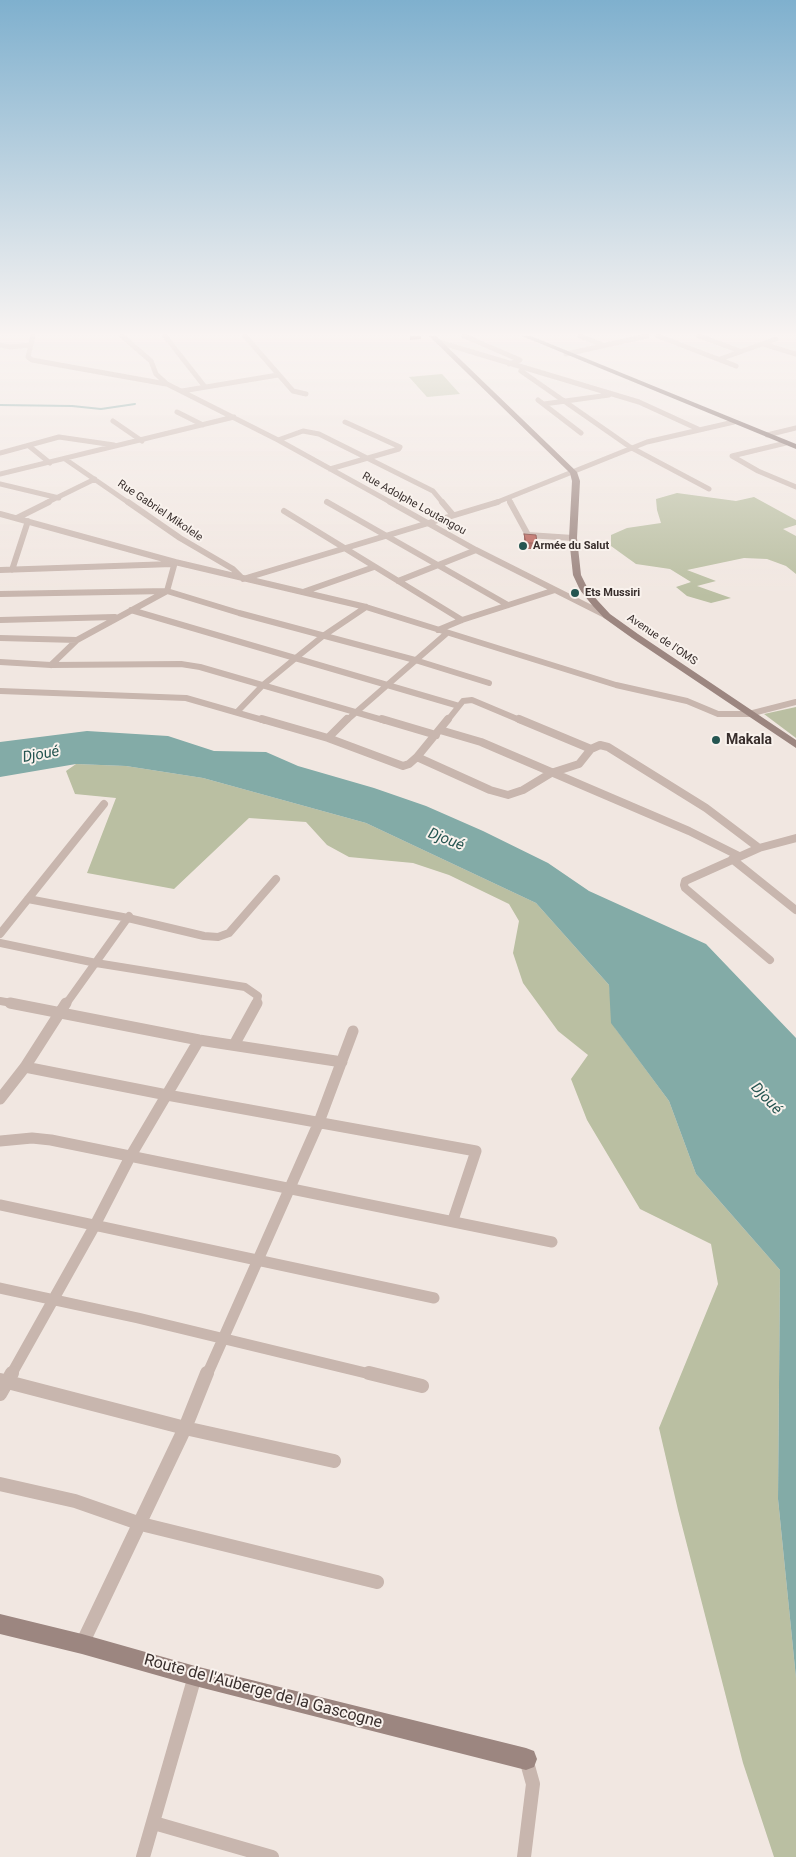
<!DOCTYPE html>
<html>
<head>
<meta charset="utf-8">
<style>
  body { margin:0 }
  canvas { display:block; background:#f1e7e1 }
</style>
</head>
<body>
<canvas width="796" height="1857"></canvas>
<script>
const ctx = document.querySelector('canvas').getContext('2d');
ctx.lineJoin = 'round';
function fillPath(path, color) { ctx.fillStyle = color; ctx.fill(path, 'evenodd'); }
const toPath = rows => new Path2D(rows.map(r => 'M' + r).join(''));
function stroke(path, color, width, dash) { ctx.strokeStyle = color; ctx.lineWidth = width; ctx.lineCap = dash ? 'butt' : 'round'; ctx.setLineDash(dash || []); ctx.stroke(path); }
function write(font, color, halo, rows, align = 'center') {
  ctx.font = font + ' Roboto,sans-serif'; ctx.lineWidth = 4; ctx.setLineDash([]); ctx.textBaseline = 'middle'; ctx.strokeStyle = halo; ctx.fillStyle = color; for (const [text, x, y, turn = 0] of rows) {
    ctx.save(); ctx.translate(x, y); ctx.rotate((+turn || 0) * Math.PI / 180); ctx.textAlign = isNaN(turn) ? turn : align; if (halo) ctx.strokeText(text, 0, 0); ctx.fillText(text, 0, 0); ctx.restore();
  }
}
const green = toPath([
  [442,374,460,394,427,397,409,377],
  [677,493,736,501,754,497,796,520,796,525,783,529,796,536,796,574,786,566,767,559,744,558,687,570,716,581,697,586,731,598,711,603,687,596,676,587,691,582,670,569,636,564,611,546,611,535,627,528,661,523,657,510,656,499],
  [796,707,796,738,764,714],
  [76,764,126,766,203,778,366,823,536,903,609,985,615,1028,669,1101,696,1174,780,1270,778,1499,796,1678,796,1857,774,1857,743,1763,678,1510,659,1428,718,1284,711,1244,640,1209,587,1120,571,1079,588,1055,558,1031,523,983,513,953,519,921,509,904,449,875,413,863,349,857,327,845,306,822,249,818,174,889,87,873,116,798,75,794,66,771]
]);
const water = toPath([
  [87,731,168,736,214,751,266,752,298,766,374,788,426,806,483,831,548,863,589,891,706,944,796,1038,796,1678,778,1499,780,1270,696,1174,669,1101,611,1023,609,985,536,903,366,823,203,778,126,766,76,764,0,777,0,742]
]);
const stream = toPath([
  [0,405,72,406,101,409,135,404]
]);
const streetFar4 = toPath([
  [33,336,28,357,32,360,166,384],
  [122,336,151,361,156,374,167,384,278,440,392,503],
  [165,336,205,387],
  [245,336,293,391,306,394],
  [464,336,520,360,509,364],
  [580,336,603,345],
  [658,336,736,366],
  [699,336,740,351],
  [439,342,639,402,698,429],
  [763,344,796,354],
  [0,345,10,347,30,345],
  [566,354,647,336],
  [720,359,776,339],
  [521,371,630,447,709,489],
  [182,391,278,375],
  [538,400,581,433],
  [544,404,609,395],
  [177,412,203,425],
  [113,421,142,441],
  [767,435,796,428],
  [278,440,303,431,319,434,433,491,443,503],
  [786,443,732,456,758,471,796,487],
  [29,446,50,463],
  [0,453,59,437,114,445],
  [65,459,129,503],
  [330,469,399,449,400,447,345,422],
  [0,474,234,417],
  [0,484,59,498],
  [508,498,511,503],
  [327,502,329,503],
  [46,503,95,479],
  [495,503,647,442,734,422]
]);
const streetFar3 = toPath([
  [128,502,180,538,233,569,243,579,498,502],
  [327,502,508,605],
  [390,502,476,550,607,616],
  [442,502,453,515],
  [510,502,528,535,573,538],
  [284,511,462,620],
  [0,514,175,562,366,607,616,685,687,701,718,714,749,714,796,702],
  [17,518,49,502],
  [0,570,172,564],
  [12,570,28,521],
  [398,581,476,550],
  [303,592,374,567],
  [0,594,167,591,239,613,415,660,489,683],
  [131,610,459,706],
  [0,620,115,617],
  [438,630,462,620,555,590],
  [0,638,77,640],
  [0,662,51,665,181,664,200,667,386,721],
  [51,665,77,640,167,591,175,562],
  [0,691,186,698,266,721],
  [238,711,263,685,297,657,323,636,366,607],
  [346,721,447,633],
  [447,721,463,701,472,700,522,721]
]);
const streetFar2 = toPath([
  [262,719,328,738,403,766,409,764,417,757,448,719],
  [382,719,436,735],
  [519,719,591,749],
  [440,730,481,742,689,831,739,856],
  [328,738,347,719],
  [417,757,490,790,508,795,523,790,551,773,579,764,591,749,600,745,608,747,706,808,759,848,685,881,684,885,685,888,770,960],
  [759,848,796,838],
  [732,859,796,910],
  [28,899,128,918,204,936,218,937,229,933,276,879],
  [0,934,104,804],
  [0,943,96,963,245,987,258,996,256,1004],
  [0,1001,17,1004],
  [66,1004,129,916]
]);
const streetFar1 = toPath([
  [10,1003,199,1040,342,1062],
  [234,1045,257,1003],
  [25,1067,167,1095,476,1151,453,1220],
  [0,1099,25,1067,66,1003],
  [0,1141,32,1138,51,1140,552,1242],
  [0,1205,434,1298],
  [0,1288,138,1318,374,1375],
  [11,1375,94,1227,130,1157,199,1040],
  [207,1375,319,1122,353,1031]
]);
const street = toPath([
  [369,1373,422,1386],
  [0,1380,185,1428,334,1461],
  [0,1394,12,1373],
  [0,1484,75,1501,141,1524,377,1582],
  [82,1644,185,1428,207,1373],
  [154,1823,272,1857],
  [143,1857,195,1676],
  [524,1857,533,1784,526,1759]
]);
const secondary = toPath([
  [429,336,436,336,577,472,580,481,577,538,581,575,588,589,598,601,610,614,638,634,796,740,796,748,632,638,604,618,592,605,580,590,573,575,569,538,572,481,570,473,429,336],
  [0,1614,82,1634,195,1666,526,1748,534,1751,537,1759,534,1767,526,1770,195,1686,82,1654,0,1634,0,1614]
]);
const primary = toPath([
  [522,336,531,336,796,444,796,449,522,336]
]);
const wall = toPath([
  [524,534,537,543,537,549,526,549,524,540]
]);
const shadedWall = toPath([
  [410,336,421,336,421,339,410,340]
]);
const building = toPath([
  [524,534,536,535,537,543,526,543,524,534]
]);
const markers = [
  [523,546,5,"#255551"],
  [575,593,5,"#255551"],
  [716,740,5,"#255551"]
];
const farStreetnames = [
  ["Rue Adolphe Loutangou",414,504,29],
  ["Rue Gabriel Mikolele",160,511,34],
  ["Avenue de l'OMS",662,640,34]
];
const farPoinames = [
  ["Armée du Salut",533,546],
  ["Ets Mussiri",585,593]
];
const poiNames = [
  ["Makala",726,740]
];
const waterNames = [
  ["Djoué",41,755,-10],
  ["Djoué",446,840,21],
  ["Djoué",766,1099,47]
];
const nearStreetnames = [
  ["Route de l'Auberge de la Gascogne",263,1692,15]
];
fillPath(green, '#babfa2');
fillPath(water, '#83aba7');
stroke(stream, '#83aba7', 2);
stroke(streetFar4, '#c8b6ae', 5);
stroke(streetFar3, '#c8b6ae', 6);
stroke(streetFar2, '#c8b6ae', 8);
stroke(streetFar1, '#c8b6ae', 11);
stroke(street, '#c8b6ae', 14);
fillPath(secondary, '#9c8680');
fillPath(primary, '#78635f');
fillPath(wall, '#9f534b');
fillPath(shadedWall, '#82433d');
fillPath(building, '#b96057');
stroke(building, '#82433d', 1);
const sky = ctx.createLinearGradient(0, 0, 0, 596);
sky.addColorStop(0, '#7fb0ce');
sky.addColorStop(0.56, '#f9f4f2');
sky.addColorStop(1, '#f9f4f200');
ctx.fillStyle = sky;
ctx.fillRect(0, 0, 796, 596);
for (const [x, y, r, color] of markers) { const dot = new Path2D(); dot.arc(x, y, r, 0, 2 * Math.PI); ctx.fillStyle = color; ctx.fill(dot); stroke(dot, '#f9f2ed', 2); }
write('11px', '#382e2c', '#f9f2ed', farStreetnames);
write('bold 11px', '#382e2c', '#f9f2ed', farPoinames, 'left');
write('bold 14px', '#382e2c', '#f9f2ed', poiNames, 'left');
write('italic 15px', '#255551', '#f9f2ed', waterNames);
write('16px', '#382e2c', '#f9f2ed', nearStreetnames);
</script>
</body>
</html>
